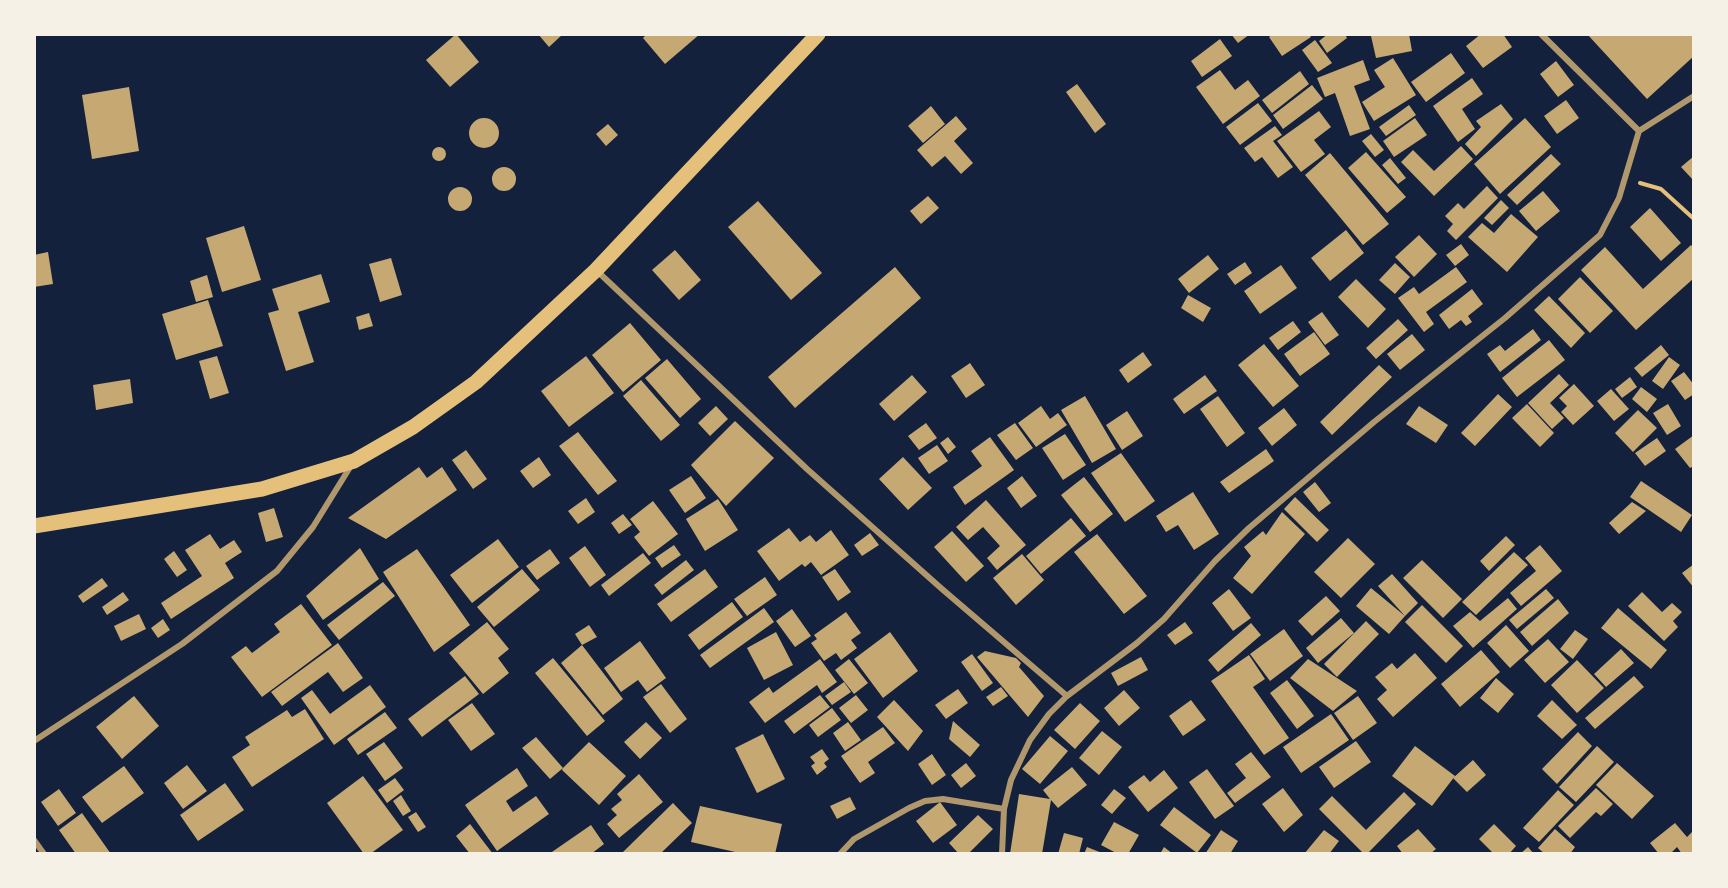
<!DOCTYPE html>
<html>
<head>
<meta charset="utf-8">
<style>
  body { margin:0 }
  #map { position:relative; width:1728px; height:888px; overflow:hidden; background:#14213d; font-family:Poppins,sans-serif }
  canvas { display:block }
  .frame { position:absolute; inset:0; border:36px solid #f6f1e7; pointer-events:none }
</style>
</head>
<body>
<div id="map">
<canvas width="1728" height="888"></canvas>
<div class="frame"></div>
</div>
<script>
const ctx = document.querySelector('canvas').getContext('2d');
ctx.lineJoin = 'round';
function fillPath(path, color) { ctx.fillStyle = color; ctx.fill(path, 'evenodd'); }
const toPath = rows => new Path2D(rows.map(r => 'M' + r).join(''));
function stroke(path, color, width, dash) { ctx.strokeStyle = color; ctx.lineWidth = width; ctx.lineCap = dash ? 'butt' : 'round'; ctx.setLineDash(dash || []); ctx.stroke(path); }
const building = toPath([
  [456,34,479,62,450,87,426,60],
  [538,34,563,34,549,47],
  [647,34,700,34,665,64,643,38],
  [1231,34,1250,34,1238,43],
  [1273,34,1309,34,1311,37,1282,56,1269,37],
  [1328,34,1345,34,1347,38,1327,53,1319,41],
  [1381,34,1409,34,1412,51,1376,58,1371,36],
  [1481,34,1503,34,1512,47,1483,68,1466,46],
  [1587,34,1694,34,1694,56,1647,99],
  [1220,39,1232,56,1202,77,1191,61],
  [1315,40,1332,63,1318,72,1302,50],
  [1451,53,1465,73,1426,102,1411,82],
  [1393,58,1416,95,1374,121,1362,102,1385,87,1374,70],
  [1363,60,1370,80,1354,86,1370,129,1350,136,1335,93,1325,97,1317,78],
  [1556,61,1574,85,1558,97,1540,74],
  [1220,70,1235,90,1248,80,1260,96,1223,124,1196,87],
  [1300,71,1309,84,1272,113,1262,100],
  [1472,78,1483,94,1462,109,1475,129,1458,142,1433,106],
  [1077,84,1106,124,1095,133,1066,92],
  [1312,85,1323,99,1283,129,1273,115],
  [129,87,139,151,92,159,82,95],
  [1566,100,1579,118,1557,134,1544,116],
  [1258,103,1272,121,1240,145,1226,127],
  [1501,104,1513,119,1476,156,1465,144,1481,127,1476,121],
  [1409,105,1416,115,1386,136,1379,127],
  [931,106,945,124,923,143,908,126],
  [1319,111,1331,127,1314,140,1325,154,1301,172,1277,141],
  [956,116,967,129,954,141,973,163,961,174,945,156,932,167,917,150],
  [1415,118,1427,135,1394,157,1383,141],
  [1525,118,1551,147,1500,194,1474,164],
  '469 133a15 15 0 1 1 30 0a15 15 0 1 1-30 0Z',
  [608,124,618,135,606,146,596,134],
  [1275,126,1282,135,1273,141,1293,167,1278,178,1262,157,1255,162,1244,148],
  [1371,134,1384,150,1375,157,1362,141],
  [1461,146,1473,159,1434,196,1401,162,1413,150,1434,171],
  '432 154a7 7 0 1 1 14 0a7 7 0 1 1-14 0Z',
  [1366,152,1406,197,1387,213,1348,168],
  [1330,153,1389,224,1363,245,1305,175],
  [1551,154,1561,164,1517,205,1507,195],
  [1694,156,1694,181,1681,167],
  [1390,158,1406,178,1398,184,1382,165],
  '492 179a12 12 0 1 1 24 0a12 12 0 1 1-24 0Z',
  [1487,186,1498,198,1456,240,1447,231,1453,224,1445,216,1458,203,1464,209],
  '448 199a12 12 0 1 1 24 0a12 12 0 1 1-24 0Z',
  [1543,191,1560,211,1536,231,1519,211],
  [928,196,939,208,921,224,910,211],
  [1501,200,1509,208,1492,225,1484,218],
  [758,201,822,273,791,300,728,227],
  [1650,208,1681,243,1661,261,1630,227],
  [1511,214,1538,237,1507,272,1468,237,1482,223,1494,233],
  [244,226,261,280,222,292,206,238],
  [1346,230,1364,253,1330,281,1311,258],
  [1419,235,1437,254,1414,277,1395,257],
  [1461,244,1469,255,1455,266,1446,255],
  [1691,245,1694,248,1694,278,1636,330,1581,270,1605,247,1643,289],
  [675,250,701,280,679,300,652,270],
  [48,252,53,284,34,287,34,255],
  [1208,255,1219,269,1189,293,1178,279],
  [391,258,402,295,380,302,369,264],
  [1245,262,1252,273,1235,285,1227,274],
  [1395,263,1410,277,1395,294,1379,280],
  [1281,265,1297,288,1260,314,1244,291],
  [895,267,921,298,795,408,768,377],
  [1456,267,1467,282,1426,312,1434,324,1424,332,1398,298,1414,287,1419,294],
  [321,274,330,302,298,312,314,362,286,371,268,313,279,310,272,289],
  [207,275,213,297,196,302,190,281],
  [1580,277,1613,311,1590,333,1558,299],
  [1356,279,1386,309,1368,328,1338,297],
  [1472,289,1483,304,1468,316,1472,322,1466,326,1461,320,1449,329,1439,315],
  [1188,295,1211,308,1203,322,1181,308],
  [1549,296,1585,333,1571,348,1534,310],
  [208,300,223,346,176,360,162,314],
  [1322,312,1339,335,1325,345,1308,322],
  [369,313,373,326,359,330,356,317],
  [1398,319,1408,330,1376,359,1366,348],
  [1293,321,1301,332,1278,350,1269,338],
  [630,323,661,360,623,392,592,355],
  [1533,329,1541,340,1500,372,1487,354,1500,345,1505,351],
  [1314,332,1330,354,1300,376,1284,354],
  [1412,334,1425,350,1400,370,1387,354],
  [1549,340,1565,360,1517,397,1502,378],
  [1264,344,1299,386,1273,407,1238,365],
  [1661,345,1669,355,1642,377,1634,368],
  [1143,352,1152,365,1128,383,1119,370],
  [217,356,229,393,210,399,199,361],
  [586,356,614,393,569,427,541,391],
  [1669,357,1680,365,1663,389,1652,381],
  [667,359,701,399,680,418,645,378],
  [970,363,985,385,966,398,951,376],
  [1379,365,1392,377,1332,435,1320,422],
  [1684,372,1694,385,1694,394,1685,400,1671,381],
  [1559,374,1569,385,1550,403,1564,418,1552,429,1528,403],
  [912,375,927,392,894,421,879,404],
  [1205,375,1217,391,1184,414,1173,399],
  [1630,377,1637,387,1622,398,1615,389],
  [130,379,133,403,96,410,93,385],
  [641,380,680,425,661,441,623,396],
  [1574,384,1594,406,1573,425,1561,412,1567,406,1559,398],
  [1641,387,1657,399,1647,412,1632,399],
  [1611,389,1629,409,1614,421,1597,401],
  [1498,394,1512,407,1475,446,1461,433],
  [1085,396,1116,449,1092,463,1061,410],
  [1218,396,1245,433,1227,447,1200,409],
  [1527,404,1554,433,1540,447,1512,418],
  [1668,404,1681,426,1667,435,1653,413],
  [716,406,728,419,710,436,698,423],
  [1041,406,1050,419,1058,413,1067,425,1036,447,1018,423],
  [1419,406,1448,425,1436,443,1406,424],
  [1284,408,1297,425,1272,446,1258,428],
  [1638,410,1657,428,1633,452,1615,433],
  [1127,411,1143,436,1122,450,1106,425],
  [735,421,774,458,726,506,691,465],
  [926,423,937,438,919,450,908,436],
  [1015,423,1033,448,1016,460,997,435],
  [578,432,617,481,598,495,559,446],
  [1065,434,1086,465,1063,480,1042,448],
  [1694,435,1694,466,1690,468,1675,449],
  [948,437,956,447,948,454,940,443],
  [990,437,1014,470,965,505,953,487,982,466,971,451],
  [1657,438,1666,451,1645,466,1635,453],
  [937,445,948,461,929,474,918,458],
  [1266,449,1274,461,1229,493,1220,482],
  [466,450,487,479,473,489,452,460],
  [1121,453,1155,501,1125,522,1091,473],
  [539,457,551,475,533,488,520,471],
  [903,457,932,488,908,510,879,479],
  [419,467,427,478,442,467,457,490,386,539,348,518],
  [691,476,706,498,685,513,669,490],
  [1022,476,1037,496,1021,508,1007,488],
  [1084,477,1113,514,1090,532,1061,495],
  [1641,481,1692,515,1681,532,1630,497],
  [1315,482,1331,503,1319,512,1303,492],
  [1193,492,1219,534,1194,550,1178,525,1166,532,1156,516],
  [1295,497,1329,530,1317,542,1284,509],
  [586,498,595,512,578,524,568,511],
  [718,499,738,530,705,551,686,519],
  [986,500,1026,545,997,570,987,558,1000,546,983,527,968,540,956,527],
  [653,501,678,534,649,556,634,537,640,532,630,519],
  [1632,502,1646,511,1619,534,1609,523],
  [274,508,283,537,266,542,258,513],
  [1282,512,1305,534,1252,594,1233,578,1251,556,1244,547,1263,531,1266,535],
  [623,514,632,525,619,534,611,523],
  [1071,518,1086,536,1041,574,1026,556],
  [789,528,800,542,810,535,816,542,831,530,849,555,821,575,811,562,805,567,802,564,779,581,757,551],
  [952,531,984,566,966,582,934,547],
  [870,533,879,545,862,556,854,545],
  [210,534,220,549,234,540,242,552,225,563,234,578,171,619,161,603,202,576,185,550],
  [1097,534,1147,596,1124,614,1074,552],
  [1506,536,1515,545,1489,571,1480,561],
  [1348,538,1375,564,1341,598,1314,572],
  [498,539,519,567,472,603,450,575],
  [674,545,681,555,662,568,655,558],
  [1540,545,1562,571,1521,606,1510,593,1536,571,1525,558],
  [585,546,606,575,590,587,569,558],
  [360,548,379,579,323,620,306,596],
  [417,549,470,625,434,652,383,572],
  [550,549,560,563,537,580,526,566],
  [174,551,187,570,177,577,164,559],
  [1514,552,1528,565,1476,615,1462,602],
  [643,553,651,563,609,596,601,585],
  [1022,554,1044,580,1016,605,993,578],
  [686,560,694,570,662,595,654,585],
  [1422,560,1462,599,1443,618,1403,578],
  [1694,564,1694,588,1682,573],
  [522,569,540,590,494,627,477,607],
  [705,569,718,587,671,622,657,604],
  [835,569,851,592,838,601,822,577],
  [1392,574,1418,603,1405,616,1378,586],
  [765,577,777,595,747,616,734,599],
  [102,578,108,586,83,603,78,596],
  [383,582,395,596,339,640,327,625],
  [1371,588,1405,616,1389,634,1356,606],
  [1229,589,1251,618,1233,631,1212,603],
  [1546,589,1554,598,1517,629,1509,620],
  [123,592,129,600,107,615,102,607],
  [1642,592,1662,612,1672,603,1682,612,1673,621,1678,627,1664,641,1628,606],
  [1326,596,1340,611,1312,636,1298,621],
  [1508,598,1517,609,1473,648,1453,626,1470,612,1480,621],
  [1558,599,1569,613,1532,646,1520,632],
  [732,602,743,617,699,650,688,635],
  [301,604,332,645,262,697,231,657,246,646,252,653,280,632,274,624],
  [1422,605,1463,646,1446,663,1405,622],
  [764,608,774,622,710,668,700,655],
  [1618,608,1667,650,1651,669,1601,628],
  [792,609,811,636,795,647,776,621],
  [846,612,861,633,851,640,857,648,841,660,836,653,824,661,811,643,817,639,814,635],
  [139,614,146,629,121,641,114,626],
  [1341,618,1354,633,1318,663,1306,648],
  [163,619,170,630,158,638,151,628],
  [1366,621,1379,634,1337,677,1324,664],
  [487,622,509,649,498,658,509,673,483,694,449,653],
  [1185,622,1193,633,1175,645,1167,635],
  [1251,623,1261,635,1218,672,1208,660],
  [589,625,597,637,582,645,575,634],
  [1506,625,1529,651,1510,668,1487,643],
  [1284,629,1303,656,1270,681,1250,654],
  [1575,630,1588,639,1573,659,1560,649],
  [776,632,793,665,764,680,747,648],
  [890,632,918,671,883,698,854,659],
  [1548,639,1569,662,1545,683,1524,660],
  [640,641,666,678,647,692,638,680,621,692,604,668],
  [338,643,363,678,343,692,328,672,282,706,271,692],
  [582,645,623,699,603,715,561,663],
  [1621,649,1634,663,1606,687,1594,674],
  [1481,650,1500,672,1460,707,1441,684],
  [985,651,1016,658,1021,663,1019,667,1044,696,1028,717,977,657],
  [1415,653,1437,678,1393,717,1377,699,1387,690,1375,677,1392,663,1397,669],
  [972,654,993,683,982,691,961,662],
  [1249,655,1265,679,1253,687,1289,738,1264,755,1211,681],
  [1141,657,1148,670,1118,686,1111,673],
  [553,658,605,721,587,736,535,673],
  [820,659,837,682,822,693,817,685,765,723,749,702,769,687,773,693],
  [849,659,868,683,854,694,835,670],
  [1308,659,1357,691,1333,711,1290,678],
  [1577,660,1604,688,1577,713,1551,685],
  [465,676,479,694,422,737,408,719],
  [1634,676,1644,687,1595,729,1585,718],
  [1496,678,1514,694,1498,713,1480,698],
  [1287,680,1314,716,1297,729,1270,693],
  [844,682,851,692,832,705,825,696],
  [661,684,687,719,670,733,643,697],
  [370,685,386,707,334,745,301,698,312,690,330,714],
  [1001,687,1008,696,993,706,986,697],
  [958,689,968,703,946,719,935,705],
  [1124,690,1140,708,1119,726,1104,708],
  [820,695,830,707,794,734,784,721],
  [856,695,868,710,851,723,839,708],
  [134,696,159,726,122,759,96,727],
  [1358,696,1377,723,1353,740,1334,713],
  [894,700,923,731,908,751,877,717],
  [1191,700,1206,720,1183,736,1169,716],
  [1552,700,1577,725,1562,739,1537,716],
  [472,703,495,734,471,751,448,720],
  [1080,703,1100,721,1075,749,1054,730],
  [832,708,841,720,818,737,809,725],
  [305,709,324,739,252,787,232,757,250,745,245,737,287,710,292,717],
  [385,712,397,728,358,755,347,739],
  [1331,714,1349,740,1301,773,1283,747],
  [953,721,980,745,970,757,949,739],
  [646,722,662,738,640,759,624,742],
  [848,722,861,740,845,751,833,733],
  [883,727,895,743,868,762,875,773,860,783,841,756],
  [1102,731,1122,747,1099,775,1079,758],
  [1578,732,1592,746,1557,784,1542,769],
  [763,734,785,779,757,793,735,748],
  [1050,736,1068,751,1040,784,1022,769],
  [536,737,563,768,550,779,522,748],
  [1356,741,1371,762,1334,788,1319,767],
  [384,742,403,768,385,781,366,754],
  [589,742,626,776,599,805,562,770,563,768],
  [1415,746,1455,776,1432,806,1392,776],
  [1597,746,1614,762,1576,802,1559,787],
  [822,749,829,759,824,763,827,767,817,775,811,766,815,763,810,757],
  [1251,752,1271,777,1235,803,1227,793,1246,778,1235,764],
  [932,754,946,775,932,785,918,764],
  [1473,760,1486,775,1467,792,1453,778],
  [966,763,976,776,961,788,951,775],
  [1617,763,1654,796,1632,819,1596,785],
  [187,765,207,791,183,809,164,783],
  [124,766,144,793,102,823,82,797],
  [1072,767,1087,785,1058,808,1051,800,1042,854,1010,854,1019,794,1050,799,1043,790],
  [517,768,528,786,506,801,513,812,536,796,549,814,497,851,465,805],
  [1207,769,1234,806,1215,819,1189,782],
  [1164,770,1178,788,1148,812,1128,787,1144,775,1150,782],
  [639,774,663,802,619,838,607,824,617,815,611,809,622,800,617,794],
  [363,776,403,830,370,854,364,854,327,803],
  [395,778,404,790,387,803,378,790],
  [225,783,244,810,198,841,180,815],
  [1283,788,1303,815,1284,832,1262,804],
  [1596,788,1613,804,1601,816,1596,812,1570,838,1558,826],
  [59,789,76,813,58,826,41,802],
  [1114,789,1126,798,1112,814,1101,805],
  [1558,790,1574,805,1539,842,1523,828],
  [1404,792,1416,804,1367,854,1364,854,1319,809,1332,796,1366,830],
  [401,795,411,811,403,816,393,801],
  [850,797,856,809,837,819,830,806],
  [940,802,957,825,933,843,916,821],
  [673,803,692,823,660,854,625,854,623,852],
  [700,806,782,824,775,854,744,854,691,842],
  [1174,807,1211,835,1197,853,1160,825],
  [416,812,426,827,418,832,408,817],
  [82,813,111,854,76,854,59,830],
  [978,815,993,829,968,854,959,854,949,843],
  [1114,822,1139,835,1128,854,1118,854,1101,845],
  [1675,823,1687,837,1692,832,1694,834,1694,854,1682,854,1677,847,1670,854,1659,854,1650,843],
  [470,824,493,854,470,854,456,836],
  [1494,824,1516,846,1509,854,1494,854,1479,839],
  [591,825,604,844,591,854,549,854],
  [1418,829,1436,849,1430,854,1403,854,1397,846],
  [1555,829,1575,847,1570,854,1545,854,1538,848],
  [1221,830,1238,841,1230,854,1205,854],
  [1324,830,1339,841,1329,854,1304,854],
  [1064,833,1083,838,1079,854,1058,854],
  [1087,847,1102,853,1102,854,1084,854],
  [1164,847,1173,854,1160,854],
  [1528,847,1534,854,1520,854]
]);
const path = toPath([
  [1640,183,1661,189,1694,219]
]);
const minor = toPath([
  [1541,34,1639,131],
  [596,270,807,469,942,589,1067,696],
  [34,741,182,644,277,571,313,527,352,464],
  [34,840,44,854],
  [840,854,854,839,909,808,925,801,943,799,1004,809],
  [1002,854,1004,809,1011,780,1030,740,1049,714,1067,696,1137,643,1164,619,1215,561,1249,528,1374,422,1505,318,1600,235,1619,198,1639,131,1694,96]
]);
const primary = toPath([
  [34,526,262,489,354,461,413,427,476,382,596,270,818,34]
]);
fillPath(building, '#c6a872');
stroke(path, '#e5c07b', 4);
stroke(minor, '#b1986c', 6);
stroke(primary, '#e5c07b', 15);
</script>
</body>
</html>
